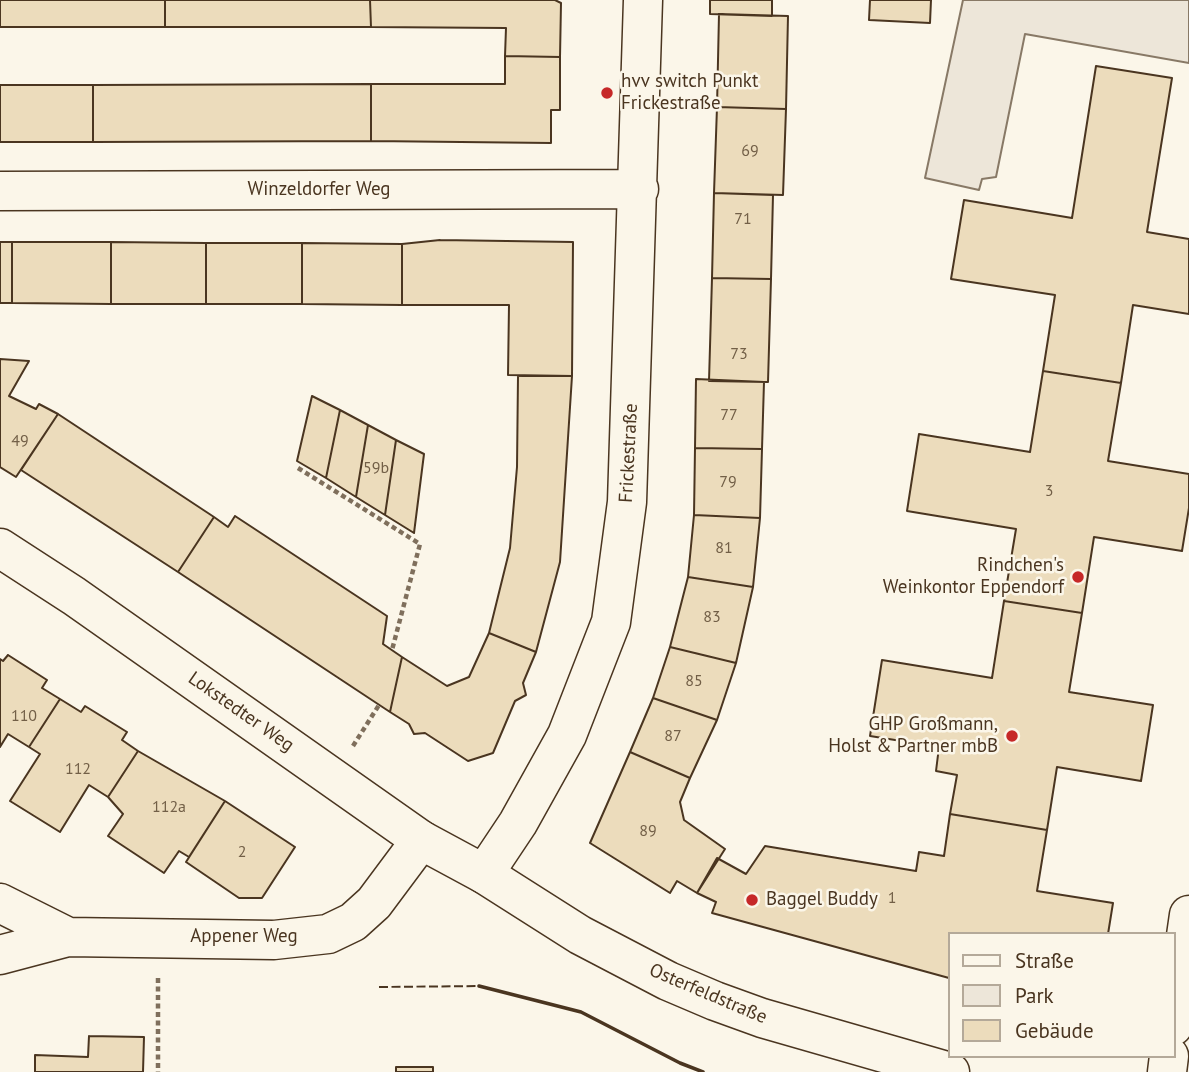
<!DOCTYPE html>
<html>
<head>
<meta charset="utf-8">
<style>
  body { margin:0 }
  #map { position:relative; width:1189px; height:1072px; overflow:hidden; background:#fbf6e9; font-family:"PT Sans",sans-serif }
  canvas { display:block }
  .legend { position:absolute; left:948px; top:932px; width:228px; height:126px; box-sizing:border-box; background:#fbf6e9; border:2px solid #b4a999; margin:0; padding:9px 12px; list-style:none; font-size:21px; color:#4a3520 }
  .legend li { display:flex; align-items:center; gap:14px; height:35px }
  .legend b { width:35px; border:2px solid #b4a999 }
</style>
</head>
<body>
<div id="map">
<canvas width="1189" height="1072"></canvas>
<ul class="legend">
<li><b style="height:9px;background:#fbf6e9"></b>Straße</li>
<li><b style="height:19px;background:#ede6d9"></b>Park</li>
<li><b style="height:19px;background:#ecdcbc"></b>Gebäude</li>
</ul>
</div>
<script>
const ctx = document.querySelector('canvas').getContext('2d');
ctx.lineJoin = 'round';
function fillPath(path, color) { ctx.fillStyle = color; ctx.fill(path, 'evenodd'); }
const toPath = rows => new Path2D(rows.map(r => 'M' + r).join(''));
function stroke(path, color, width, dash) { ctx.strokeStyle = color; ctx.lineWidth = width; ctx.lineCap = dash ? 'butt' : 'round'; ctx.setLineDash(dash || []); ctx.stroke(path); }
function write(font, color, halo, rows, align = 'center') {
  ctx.font = font + ' "PT Sans",sans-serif'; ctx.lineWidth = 5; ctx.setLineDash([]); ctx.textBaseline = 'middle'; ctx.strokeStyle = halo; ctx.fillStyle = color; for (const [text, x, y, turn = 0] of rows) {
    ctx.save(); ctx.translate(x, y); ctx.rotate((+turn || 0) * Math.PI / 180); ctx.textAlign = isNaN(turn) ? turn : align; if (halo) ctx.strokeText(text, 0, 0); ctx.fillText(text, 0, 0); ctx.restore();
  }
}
const green = toPath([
  [963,0,1189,0,1189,63,1025,34,996,177,982,179,979,190,925,178,963,0]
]);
const building = toPath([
  [0,0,165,0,165,27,0,27,0,0],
  [165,0,370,0,371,27,165,27,165,0],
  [370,0,555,0,561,3,560,57,505,56,506,28,371,27,370,0],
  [710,0,772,0,772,16,710,14,710,0],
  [870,0,931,0,930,23,869,20,870,0],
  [719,14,788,16,786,109,717,107,719,14],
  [505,56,560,57,560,110,551,110,551,143,371,141,371,84,505,84,505,56],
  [1096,66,1172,78,1147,232,1189,239,1189,314,1133,305,1121,383,1043,371,1055,295,951,279,964,200,1072,218,1096,66],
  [371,84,371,141,93,142,93,85,371,84],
  [0,85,93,85,93,142,0,142,0,85],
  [717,107,786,109,783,195,714,193,717,107],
  [714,193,773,195,771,279,712,278,714,193],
  [440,240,573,242,572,376,508,375,509,305,402,305,402,244,440,240],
  [0,242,12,242,12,303,0,303,0,242],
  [12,242,111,242,111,304,12,303,12,242],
  [111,242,206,243,206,304,111,304,111,242],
  [206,243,302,243,302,304,206,304,206,243],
  [302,243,402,244,402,305,302,304,302,243],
  [712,278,771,279,768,382,709,381,712,278],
  [0,359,29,361,9,396,36,409,39,404,58,414,16,477,0,467,0,359],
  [1043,371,1121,383,1108,461,1189,474,1189,508,1182,551,1094,537,1082,613,1004,601,1016,529,907,511,919,434,1030,452,1043,371],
  [518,376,572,376,560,562,536,652,489,633,510,548,517,467,518,376],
  [696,379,764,382,762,449,695,448,696,379],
  [312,396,340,410,326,478,297,461,312,396],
  [340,410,368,425,356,497,326,478,340,410],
  [58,414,214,517,178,572,21,470,58,414],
  [368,425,396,440,385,515,356,497,368,425],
  [396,440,424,454,414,533,385,515,396,440],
  [695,448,762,449,760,518,694,515,695,448],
  [694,515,760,518,753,587,688,577,694,515],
  [235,516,387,616,383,644,402,657,390,712,178,572,214,517,228,527,235,516],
  [688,577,753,587,736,663,670,647,688,577],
  [1004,601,1082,613,1069,692,1153,705,1141,781,1057,767,1047,830,950,814,957,775,936,771,939,747,870,736,882,660,992,678,1004,601],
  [489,633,536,652,523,683,526,695,515,701,493,753,468,761,425,733,414,734,409,724,390,712,402,657,447,686,469,677,489,633],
  [670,647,736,663,717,720,653,698,670,647],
  [8,655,47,680,42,688,60,699,29,747,8,734,0,747,0,659,3,661,8,655],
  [653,698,717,720,690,778,630,752,653,698],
  [60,699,81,712,85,706,127,732,122,740,138,751,108,797,89,785,60,832,10,801,40,754,29,747,60,699],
  [138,751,225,801,189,857,179,851,164,873,108,836,123,814,108,797,138,751],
  [630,752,690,778,680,802,684,820,725,849,697,893,677,881,670,893,590,843,630,752],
  [225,801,295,847,262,898,239,898,186,862,225,801],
  [950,814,1047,830,1037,891,1113,903,1108,934,949,934,949,978,712,913,716,902,697,893,717,858,746,874,765,846,916,871,919,852,944,856,950,814],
  [89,1036,144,1037,143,1072,35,1072,35,1055,88,1057,89,1036],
  [396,1067,433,1067,433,1072,396,1072,396,1067]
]);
const path = toPath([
  [298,468,420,544,392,650],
  [353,746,379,705],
  [158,978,158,1072]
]);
const minor = toPath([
  [0,191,639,189],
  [484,874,518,823,567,735,611,622,627,502,643,0],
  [0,903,68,937,0,955],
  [68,937,274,940,328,934,353,922,374,903,421,840],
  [1173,1026,1189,915],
  [1167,1072,1169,1056]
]);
const major = toPath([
  [0,548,74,596,421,840,484,874,580,935,668,981,715,1001,762,1018,950,1072]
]);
const fence = toPath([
  [379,987,479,986]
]);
const wall = toPath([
  [479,986,581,1012,680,1063,703,1072]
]);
const markers = [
  [607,93,7,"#c62828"],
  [1078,577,7,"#c62828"],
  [1012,736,7,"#c62828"],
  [752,900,7,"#c62828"]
];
const numberNames = [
  ["69",750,151],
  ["71",743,219],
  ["73",739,354],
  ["77",729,415],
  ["49",20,441],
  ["59b",376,468],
  ["79",728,482],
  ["3",1049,491],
  ["81",724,548],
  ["83",712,617],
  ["85",694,681],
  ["110",24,716],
  ["87",673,736],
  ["112",78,769],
  ["112a",169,807],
  ["89",648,831],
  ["2",242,852],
  ["1",892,898]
];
const poiNames = [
  ["hvv switch Punkt",621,82],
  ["Frickestraße",621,104],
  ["Rindchen's",1064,566,"right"],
  ["Weinkontor Eppendorf",1064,588,"right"],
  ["GHP Großmann,",998,725,"right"],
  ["Holst & Partner mbB",998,747,"right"],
  ["Baggel Buddy",766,900]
];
const streetNames = [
  ["Winzeldorfer Weg",319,190],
  ["Frickestraße",629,453,-87],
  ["Lokstedter Weg",241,712,35],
  ["Appener Weg",244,937],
  ["Osterfeldstraße",708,994,23]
];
fillPath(green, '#ede6d9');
stroke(green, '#887966', 2);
fillPath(building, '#ecdcbc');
stroke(building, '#4a3520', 2);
stroke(minor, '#4a3520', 41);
stroke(major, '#4a3520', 41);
stroke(path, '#7f6f5c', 4.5, [5, 3.5]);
stroke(minor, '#fbf6e9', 38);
stroke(major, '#fbf6e9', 38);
stroke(fence, '#4a3520', 2, [9, 3.5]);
stroke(wall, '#4a3520', 3.5);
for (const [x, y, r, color] of markers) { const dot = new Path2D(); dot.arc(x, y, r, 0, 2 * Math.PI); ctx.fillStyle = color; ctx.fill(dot); stroke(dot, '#fbf6e9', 2.5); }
write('16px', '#725f47', null, numberNames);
write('19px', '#4a3520', '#fbf6e9', poiNames, 'left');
write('19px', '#4a3520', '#fbf6e9', streetNames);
</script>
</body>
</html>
